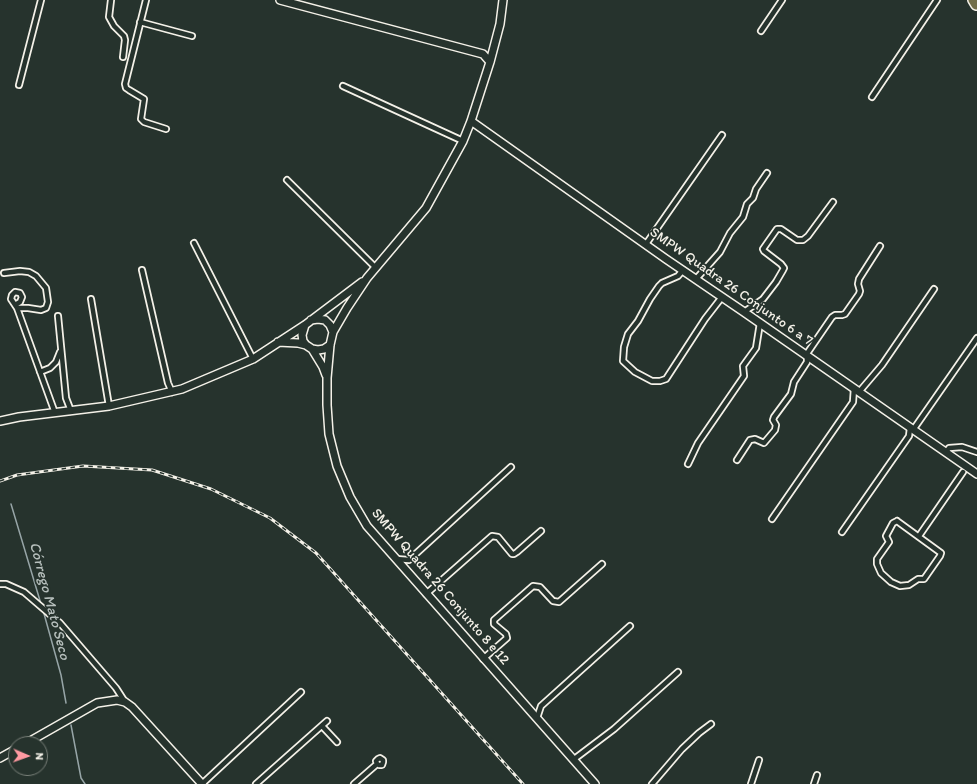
<!DOCTYPE html>
<html>
<head>
<meta charset="utf-8">
<style>
  body { margin:0 }
  #map { position:relative; width:977px; height:784px; overflow:hidden; background:#26332d; font-family:Itim,sans-serif }
  canvas { display:block }
  .north { position:absolute; left:8px; top:736px; width:40px; height:40px; box-sizing:border-box; background:#26332d; border:1px solid #787f78; border-radius:50%; rotate:92deg; font-size:11px; font-weight:700; line-height:16px; text-align:center; color:#f4f1e8 }
  .north::after { content:''; display:block; margin:auto; width:14px; height:18px; background:#ff9aa2; clip-path:polygon(50% 0,100% 100%,50% 72%,0 100%) }
</style>
</head>
<body>
<div id="map">
<canvas width="977" height="784"></canvas>
<div class="north">N</div>
</div>
<script>
const ctx = document.querySelector('canvas').getContext('2d');
ctx.lineJoin = 'round';
const toPath = rows => new Path2D(rows.map(r => 'M' + r).join(''));
function stroke(path, color, width, dash) { ctx.strokeStyle = color; ctx.lineWidth = width; ctx.lineCap = dash ? 'butt' : 'round'; ctx.setLineDash(dash || []); ctx.stroke(path); }
function write(font, color, halo, rows, align = 'center') {
  ctx.font = font + ' Itim,sans-serif'; ctx.lineWidth = 3.5; ctx.setLineDash([]); ctx.textBaseline = 'middle'; ctx.strokeStyle = halo; ctx.fillStyle = color; for (const [text, x, y, turn = 0] of rows) {
    ctx.save(); ctx.translate(x, y); ctx.rotate((+turn || 0) * Math.PI / 180); ctx.textAlign = isNaN(turn) ? turn : align; if (halo) ctx.strokeText(text, 0, 0); ctx.fillText(text, 0, 0); ctx.restore();
  }
}
const stream = toPath([
  [11,504,41,604],
  [43,610,61,675,66,703],
  [71,725,81,778,85,784]
]);
const street = toPath([
  [111,0,109,17,114,26,124,36,125,40,123,57],
  [146,0,125,84,126,88,129,90,144,99,141,119,144,122,166,129],
  [140,22,192,36],
  [761,31,782,0],
  [19,85,41,0],
  [343,86,463,141],
  [872,97,937,0],
  [287,180,376,268],
  [194,243,253,359],
  [646,244,722,135],
  [142,270,168,383,172,392],
  [683,270,678,276,662,283,659,286,650,299,638,321,628,334,624,347,623,361,635,372,652,381,660,381,666,379,705,319,722,297],
  [4,273,20,271,29,272,36,276,46,288,48,302,46,308,41,310,28,308,17,308],
  [696,279,720,252,730,233,743,217,747,204,753,198,756,189,767,173],
  [91,299,109,406],
  [15,305,20,302,22,297,20,293,15,292,12,295,11,299,17,308,55,413],
  [744,312,763,299,776,282,783,270,784,268,781,264,764,251,763,249,777,229,781,229,797,240,803,240,808,236,833,202],
  [58,316,66,398,71,411],
  [806,355,832,317,835,315,842,315,845,314,859,294,860,291,858,284,859,279,880,246],
  [40,372,50,368,56,362,60,352],
  [859,392,882,365,934,289],
  [913,430,977,338],
  [946,452,949,448,962,447,977,452],
  [737,460,750,440,755,439,764,443,775,430,776,425,773,420,774,417,791,394,794,382,807,362,807,356],
  [688,464,698,443,744,376,743,366,756,348,760,323],
  [772,519,853,402,854,388],
  [897,521,941,553,940,556,924,579,918,579,909,585,900,586,891,582,881,573,877,564,877,559,889,542,886,536,893,523,897,521],
  [842,532,909,436,910,428],
  [919,536,963,472],
  [396,559,409,560,511,467],
  [0,584,6,584,24,592,60,623,116,688,125,702],
  [426,594,492,536,498,537,512,554,514,554,517,552,541,531],
  [483,659,507,638,506,634,494,624,494,620,533,586,540,587,553,601,559,602,602,564],
  [537,718,541,706,630,626],
  [322,726,337,742],
  [573,760,614,729,678,672],
  [202,784,301,692],
  [256,784,327,721],
  [354,784,377,764,376,761,378,759,380,758,383,760,383,762,382,765,379,765,377,764],
  [652,784,682,749,699,733,711,724],
  [751,784,759,760],
  [814,784,817,775]
]);
const secondary = toPath([
  [280,0,483,54,490,62],
  [503,0,500,24,490,62,471,121,463,141,426,208,367,278,347,308,333,332,330,345,327,378,327,405,329,434,337,466,350,497,367,526,595,784],
  [471,121,666,259,744,312,977,474],
  [311,320,318,319,325,320,330,325,333,332],
  [305,325,302,335,303,341,306,345],
  [278,342,298,343,306,345,312,349,318,350,324,349,330,345],
  [312,349,323,367,326,375],
  [0,421,19,417,109,406,182,389,253,359,305,325,362,282],
  [25,744,97,703,117,700,125,702,132,707,202,784],
  [0,758,16,749]
]);
const highway = toPath([
  [973,0,976,5]
]);
const rail = toPath([
  [0,481,17,475,83,466,152,470,211,489,270,518,316,553,523,784]
]);
const streetNames = [
  ["SMPW Quadra 26 Conjunto 6 a 7",731,287,35],
  ["SMPW Quadra 26 Conjunto 8 e 12",440,587,49]
];
const waterNames = [
  ["Córrego Mato Seco",49,601,75]
];
stroke(stream, '#97a5a7', 1.5);
stroke(street, '#f4f1e8', 8);
stroke(secondary, '#f4f1e8', 10);
stroke(highway, '#f4f1e8', 12);
stroke(street, '#26332d', 4.5);
stroke(secondary, '#26332d', 7);
stroke(highway, '#726f4a', 9);
stroke(rail, '#f4f1e8', 3);
stroke(rail, '#26332d', 1.5, [4.5]);
write('14px', '#f4f1e8', '#26332d', streetNames);
write('italic 15px', '#b6bfbc', '#26332d', waterNames);
</script>
</body>
</html>
